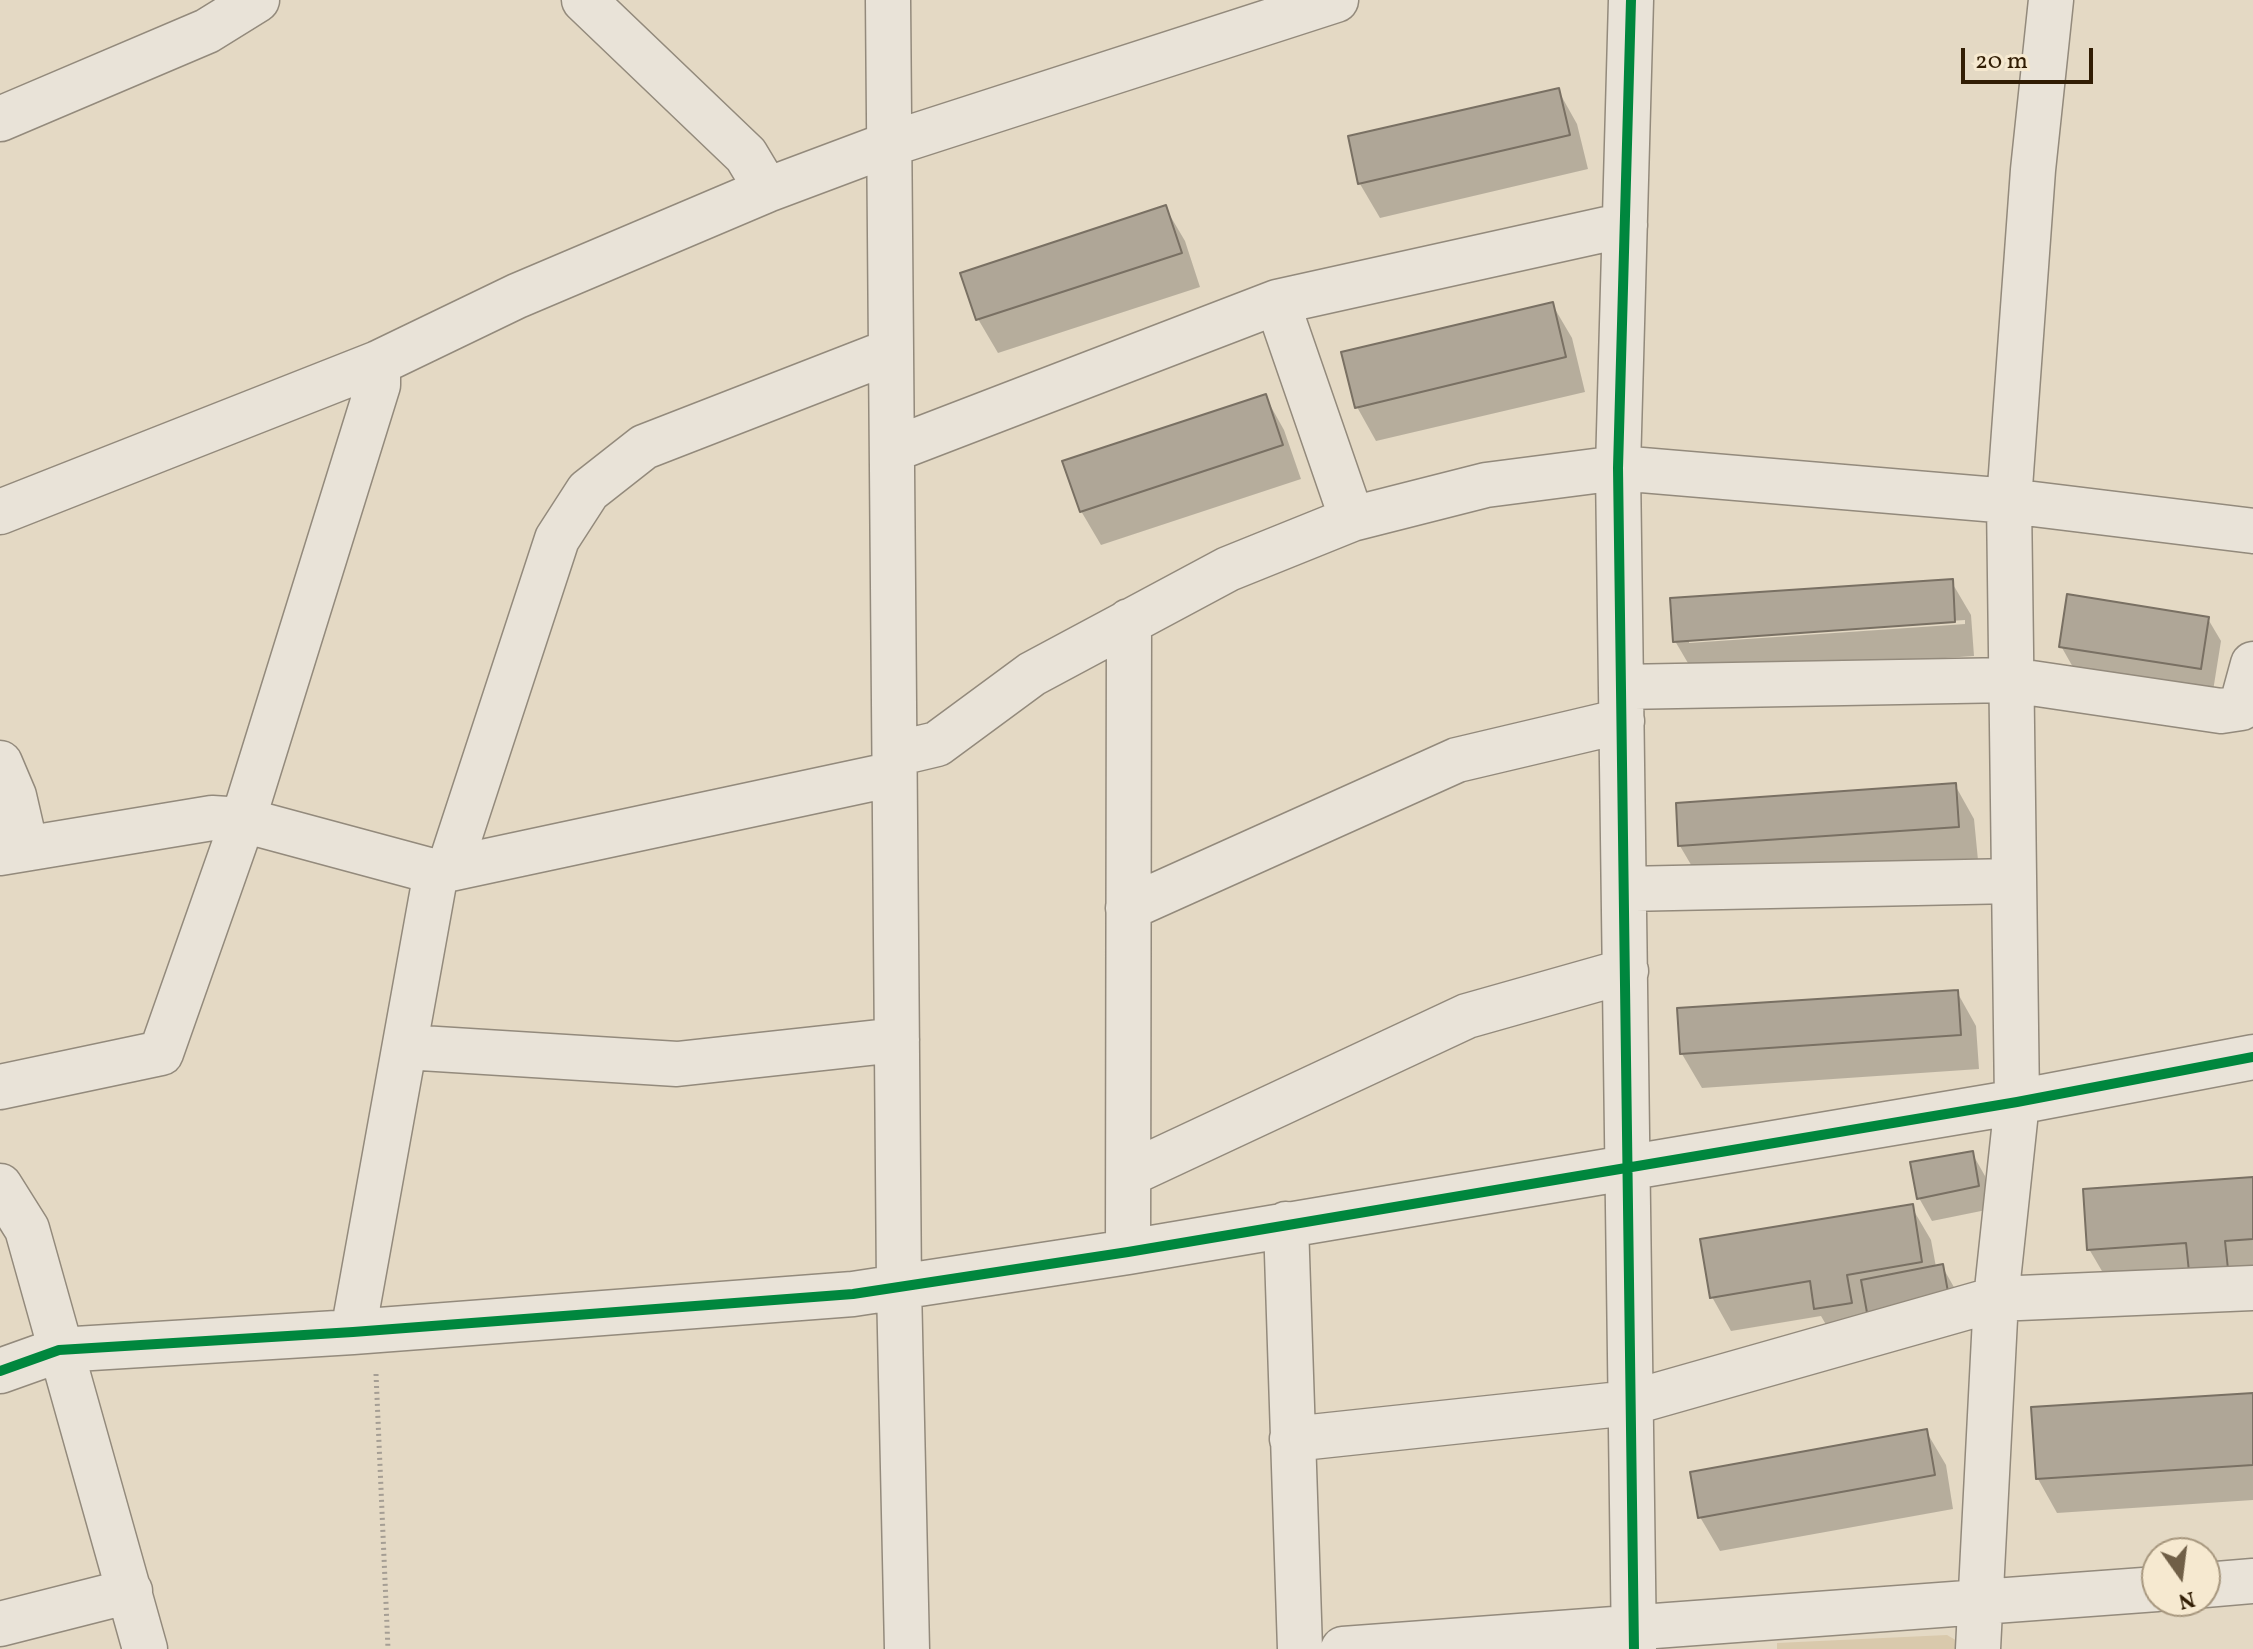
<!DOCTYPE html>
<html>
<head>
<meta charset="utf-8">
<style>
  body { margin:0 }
  #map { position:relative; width:2253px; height:1649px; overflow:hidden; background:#e4d9c4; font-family:Vollkorn,serif }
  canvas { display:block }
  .north { position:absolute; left:2141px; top:1537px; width:80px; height:80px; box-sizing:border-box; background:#f6e9d0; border:2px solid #a7977e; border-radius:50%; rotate:166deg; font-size:22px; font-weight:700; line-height:32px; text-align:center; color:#311d04 }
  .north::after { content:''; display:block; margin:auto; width:28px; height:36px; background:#705f47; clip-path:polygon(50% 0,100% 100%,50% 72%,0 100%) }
  .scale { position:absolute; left:1961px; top:48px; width:132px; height:36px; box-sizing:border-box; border:4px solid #311d04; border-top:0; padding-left:10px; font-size:24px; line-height:28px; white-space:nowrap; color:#311d04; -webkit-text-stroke:6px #f6e9d0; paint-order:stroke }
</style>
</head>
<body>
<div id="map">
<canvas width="2253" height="1649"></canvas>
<div class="north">N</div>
<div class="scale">20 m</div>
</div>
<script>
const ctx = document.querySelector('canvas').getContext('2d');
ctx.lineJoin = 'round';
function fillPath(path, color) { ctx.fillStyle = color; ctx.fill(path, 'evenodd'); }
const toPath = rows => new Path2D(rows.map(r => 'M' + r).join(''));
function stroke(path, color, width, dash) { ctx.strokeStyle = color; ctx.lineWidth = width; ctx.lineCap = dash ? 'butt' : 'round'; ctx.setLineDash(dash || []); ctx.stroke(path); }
const green = toPath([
  [1947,1635,1964,1645,1963,1649,1777,1649,1777,1643]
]);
const shadow = toPath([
  [1558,90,1577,124,1588,169,1380,218,1360,184,1350,138],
  [1165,207,1185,241,1200,287,998,353,978,319],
  [1552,304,1572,338,1585,392,1376,441,1357,407],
  [1265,396,1284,430,1301,479,1101,545,1081,511],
  [1951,581,1971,615,1974,656,1695,675,1675,641],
  [1965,620,1965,624,1689,643,1689,639],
  [2208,619,2221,641,2213,691,2074,669,2061,646],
  [1955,785,1974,819,1978,860,1700,880,1680,846],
  [1957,992,1976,1026,1979,1069,1702,1088,1682,1054],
  [1972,1153,1985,1176,1991,1209,1932,1221,1919,1198],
  [2253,1179,2253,1274,2109,1283,2089,1249],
  [1911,1206,1931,1240,1936,1267,1942,1266,1955,1289,1883,1340,1866,1311,1870,1337,1836,1342,1821,1316,1731,1331,1712,1297],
  [2253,1395,2253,1500,2057,1513,2038,1479],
  [1926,1431,1946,1465,1953,1509,1720,1551,1700,1517]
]);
const building = toPath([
  [1559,88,1570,135,1358,184,1348,136,1559,88],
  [1166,205,1182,253,976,320,960,273,1166,205],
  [1553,302,1566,357,1355,408,1341,352,1553,302],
  [1266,394,1283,445,1080,512,1062,461,1266,394],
  [1953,579,1955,622,1673,642,1670,598,1953,579],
  [2067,594,2209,617,2201,669,2059,647,2067,594],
  [1956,783,1959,827,1678,846,1676,803,1956,783],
  [1958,990,1961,1035,1680,1054,1677,1008,1958,990],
  [1973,1151,1979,1186,1917,1199,1910,1162,1973,1151],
  [2253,1177,2253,1239,2225,1241,2228,1269,2189,1272,2186,1243,2087,1250,2083,1189,2253,1177],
  [1913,1204,1922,1262,1847,1275,1852,1303,1814,1309,1810,1281,1710,1298,1700,1239,1913,1204],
  [1943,1264,1950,1303,1868,1318,1861,1280,1943,1264],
  [2253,1393,2253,1465,2036,1479,2031,1407,2253,1393],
  [1927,1429,1935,1475,1698,1518,1690,1472,1927,1429]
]);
const path = toPath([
  [376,1374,388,1649]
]);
const minor = toPath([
  [584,0,746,155,767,190],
  [888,0,899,1286,907,1649],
  [1631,0,1618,468,1634,1649],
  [0,119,207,31,257,0],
  [1277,302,1352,519],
  [892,450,1277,302,1625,225],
  [0,512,378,363,517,296,767,190,887,145,1336,0],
  [1621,687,2011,680,2221,711,2241,708,2253,664],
  [895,754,937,744,1032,674,1228,569,1352,519,1486,485,1618,468,2009,501,2253,531],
  [0,763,14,796,26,848],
  [0,853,212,818,243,820,436,872,894,774],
  [449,869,557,539,588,491,644,447,891,351],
  [1624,889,2014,881],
  [1128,908,1457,760,1622,721],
  [405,1047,677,1064,897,1040],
  [0,1087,161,1053,243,820,378,385,378,363],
  [1129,1174,1467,1016,1626,971],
  [0,1186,27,1229,145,1649],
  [1286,1224,1300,1649],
  [1128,1252,1129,621],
  [353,1332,436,872],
  [0,1371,59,1350,353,1332,853,1294,1128,1252,2017,1102,2253,1057],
  [1292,1439,1630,1403,1996,1299,2253,1288],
  [2205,1585,2253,1581],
  [0,1624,130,1591],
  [1343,1649,2157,1589],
  [1978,1649,1996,1299,2017,1102,2009,501,2033,170,2051,0]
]);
const cycleway = toPath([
  [1631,0,1618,468,1634,1649],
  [0,1371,59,1350,353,1332,853,1294,1128,1252,2017,1102,2253,1057]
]);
fillPath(green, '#d9c9ac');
fillPath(shadow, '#0003');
fillPath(building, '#afa697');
stroke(building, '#797063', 2);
stroke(minor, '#938a7c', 47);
stroke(path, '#a59e94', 5, [2, 4]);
stroke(minor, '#e9e3d8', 44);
stroke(cycleway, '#00873e', 10);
</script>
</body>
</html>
